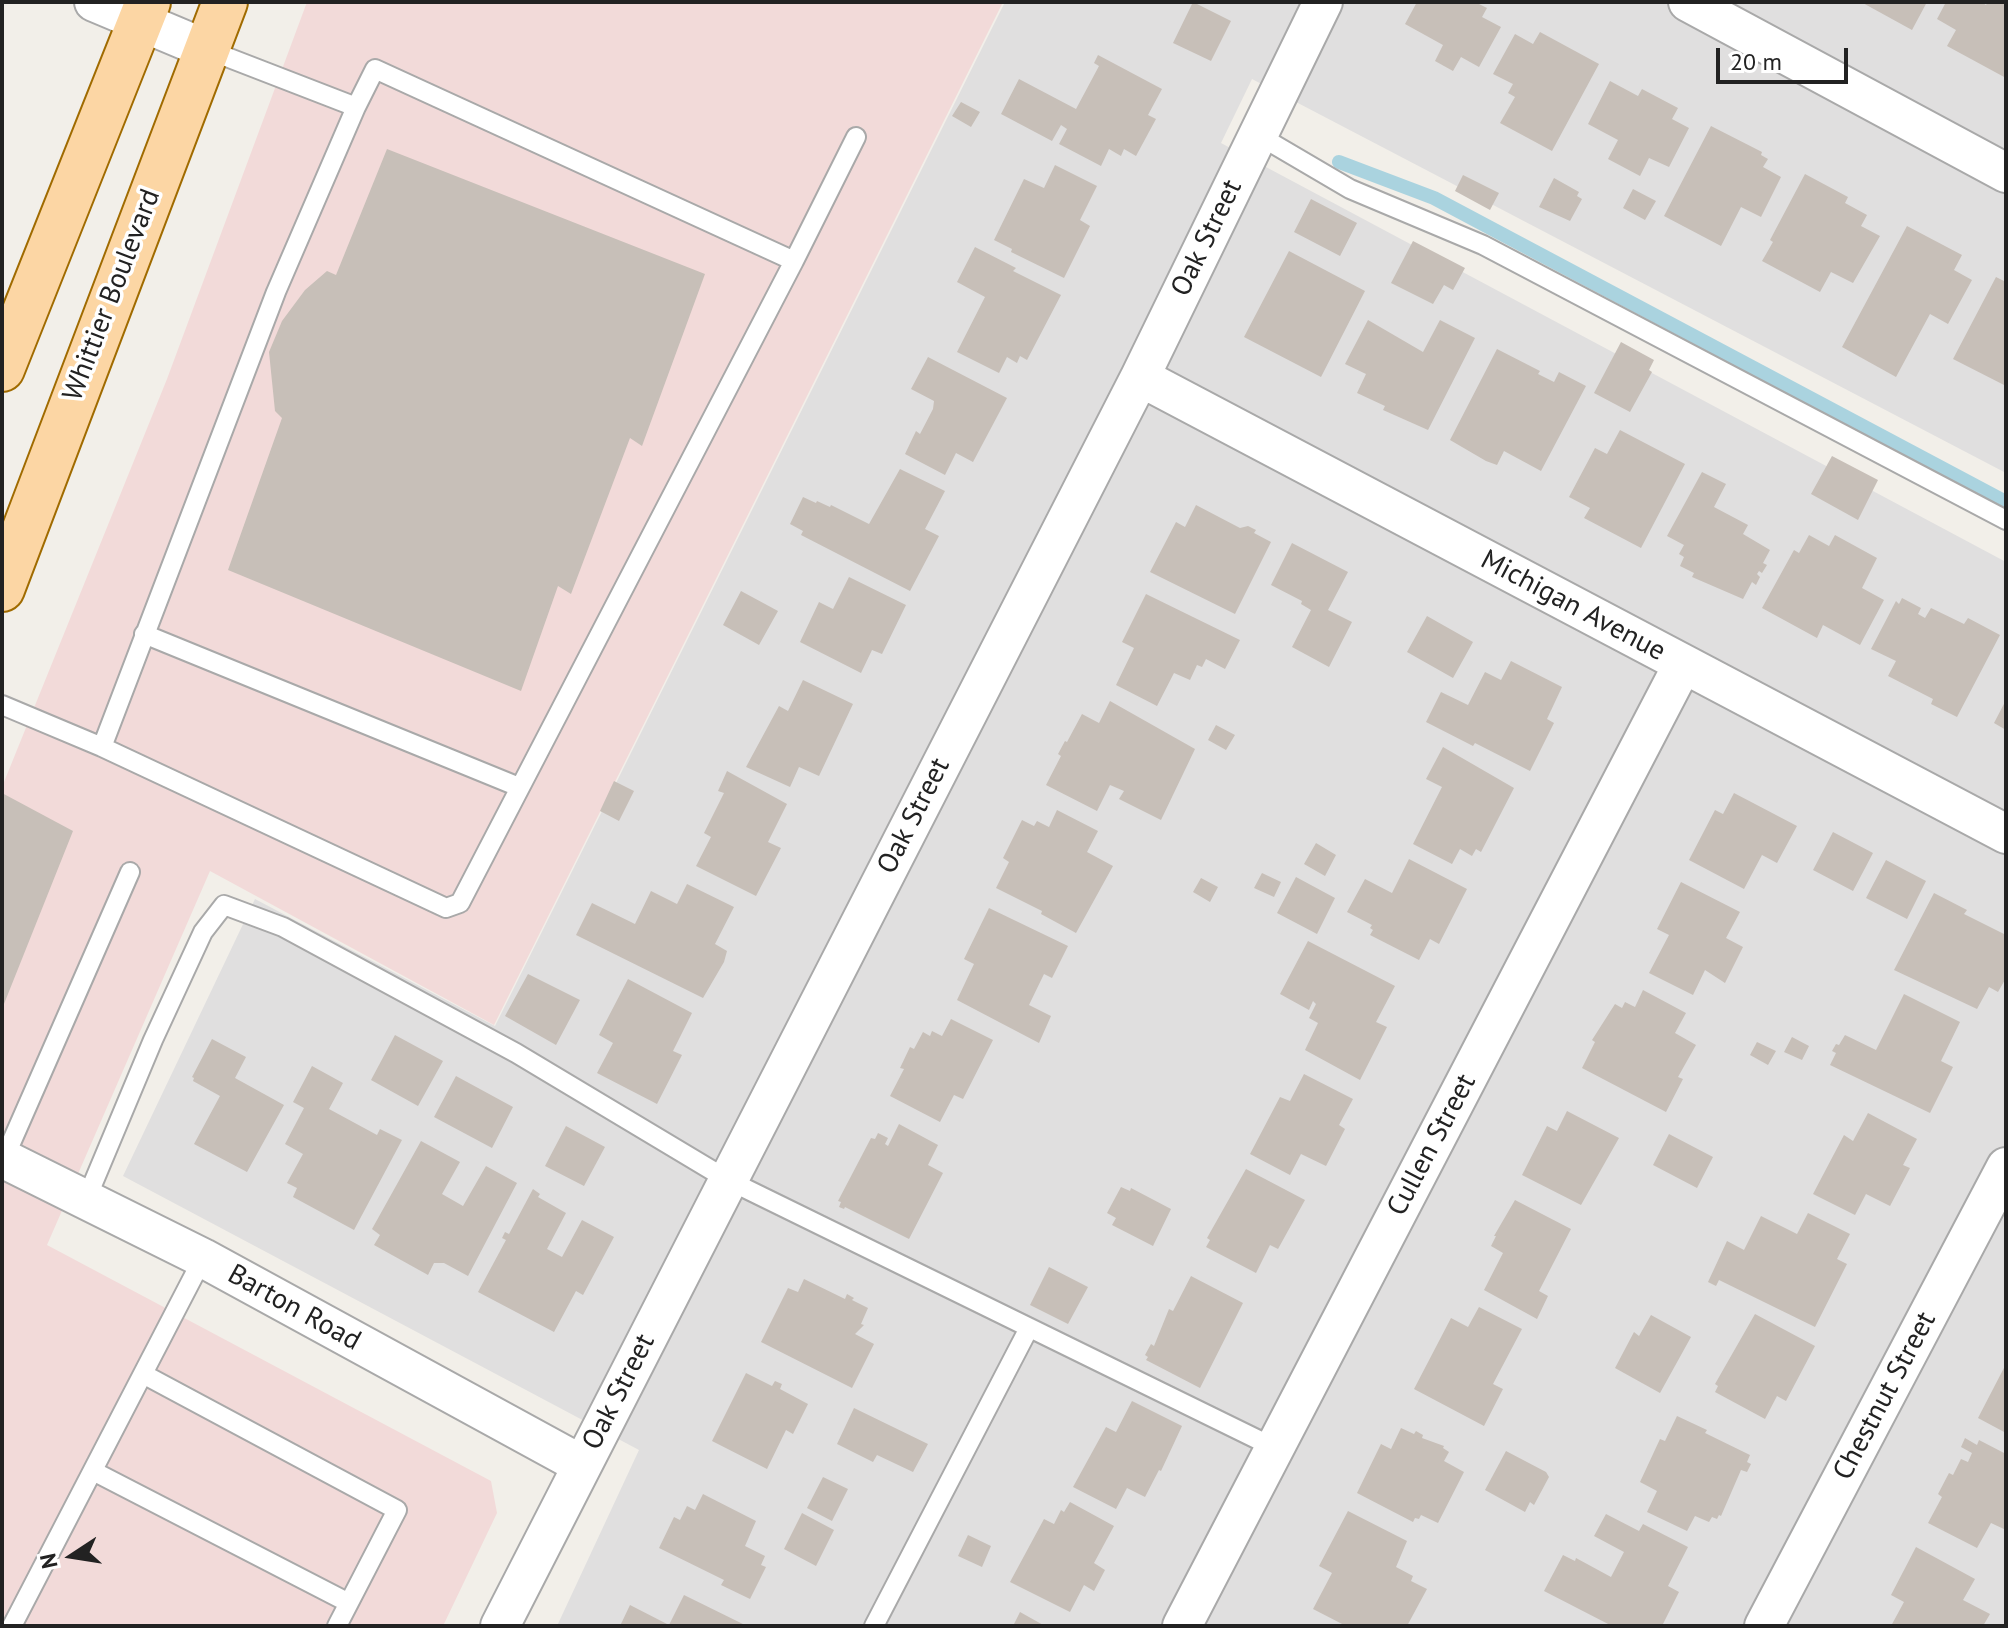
<!DOCTYPE html>
<html>
<head>
<meta charset="utf-8">
<style>
  body { margin:0 }
  #map { position:relative; width:2008px; height:1628px; overflow:hidden; background:#f2efe9; font-family:"PT Sans",sans-serif }
  canvas { display:block }
  .frame { position:absolute; inset:0; border:4px solid #222; pointer-events:none }
  .north { position:absolute; left:32px; top:1516px; width:80px; height:80px; -webkit-text-stroke:6px #fff; paint-order:stroke; rotate:258deg; font-size:22px; font-weight:700; line-height:32px; text-align:center; color:#222 }
  .north::after { content:''; display:block; margin:auto; width:28px; height:36px; background:#222; clip-path:polygon(50% 0,100% 100%,50% 72%,0 100%) }
  .scale { position:absolute; left:1716px; top:48px; width:132px; height:36px; box-sizing:border-box; border:4px solid #222; border-top:0; padding-left:10px; font-size:24px; line-height:28px; white-space:nowrap; color:#222; -webkit-text-stroke:6px #fff; paint-order:stroke }
</style>
</head>
<body>
<div id="map">
<canvas width="2008" height="1628"></canvas>
<div class="frame"></div>
<div class="north">N</div>
<div class="scale">20 m</div>
</div>
<script>
const ctx = document.querySelector('canvas').getContext('2d');
ctx.lineJoin = 'round';
function fillPath(path, color) { ctx.fillStyle = color; ctx.fill(path, 'evenodd'); }
const toPath = rows => new Path2D(rows.map(r => 'M' + r).join(''));
function stroke(path, color, width, dash) { ctx.strokeStyle = color; ctx.lineWidth = width; ctx.lineCap = dash ? 'butt' : 'round'; ctx.setLineDash(dash || []); ctx.stroke(path); }
function write(font, color, halo, rows, align = 'center') {
  ctx.font = font + ' "PT Sans",sans-serif'; ctx.lineWidth = 7; ctx.setLineDash([]); ctx.textBaseline = 'middle'; ctx.strokeStyle = halo; ctx.fillStyle = color; for (const [text, x, y, turn = 0] of rows) {
    ctx.save(); ctx.translate(x, y); ctx.rotate((+turn || 0) * Math.PI / 180); ctx.textAlign = isNaN(turn) ? turn : align; if (halo) ctx.strokeText(text, 0, 0); ctx.fillText(text, 0, 0); ctx.restore();
  }
}
const residential = toPath([
  [1005,2,2006,2,2006,473,1252,79,1221,143,2006,562,2006,1626,557,1626,639,1450,123,1176,255,899,495,1026]
]);
const commercial = toPath([
  [307,2,1003,2,494,1025,210,871,47,1245,491,1481,497,1513,443,1626,2,1626,2,787,167,379]
]);
const stream = toPath([
  [1339,162,1434,198,2006,502]
]);
const building = toPath([
  [1193,2,1231,21,1211,61,1173,43],
  [1417,2,1481,2,1479,4,1487,8,1482,17,1501,27,1479,67,1461,57,1453,71,1435,61,1443,45,1405,24],
  [1861,2,1927,2,1912,30],
  [1946,2,1981,2,1986,5,1988,2,2006,2,2006,78,1947,46,1956,30,1937,19],
  [1540,32,1599,64,1552,151,1500,123,1515,97,1508,93,1513,84,1493,74,1515,34,1533,44],
  [1098,55,1162,89,1148,115,1156,119,1136,156,1124,149,1121,156,1109,149,1101,166,1059,144,1067,129,1061,125,1052,141,1001,114,1019,79,1076,109,1099,66,1094,63],
  [1610,81,1638,96,1642,89,1678,108,1672,119,1689,128,1669,167,1649,158,1640,176,1608,159,1618,140,1588,124],
  [961,102,980,112,971,127,952,116],
  [1711,126,1762,152,1761,155,1768,159,1763,167,1781,177,1761,217,1741,207,1721,246,1664,216],
  [387,149,705,274,642,446,630,438,571,594,558,586,521,691,228,570,282,418,275,411,269,352,282,321,305,290,327,271,336,275],
  [1055,165,1097,186,1080,220,1090,226,1064,278,1011,252,1012,249,994,240,1024,179,1044,188],
  [1805,174,1848,197,1845,203,1867,215,1861,226,1880,236,1853,283,1831,272,1820,292,1762,261,1773,242,1770,240],
  [1463,175,1499,193,1490,210,1455,191],
  [1554,178,1579,192,1577,196,1582,199,1570,221,1539,207],
  [1633,189,1656,201,1645,220,1623,208],
  [1311,199,1357,223,1340,256,1294,232],
  [1907,226,1962,255,1954,270,1972,280,1948,324,1930,314,1896,377,1842,347],
  [1413,241,1465,268,1453,290,1444,285,1433,304,1391,283],
  [975,247,1016,268,1013,271,1061,295,1027,360,1020,356,1017,363,1007,357,999,373,957,352,985,297,957,282],
  [1289,251,1365,291,1321,377,1244,337],
  [1996,277,2006,282,2006,386,1953,359],
  [1368,320,1423,352,1440,320,1475,338,1428,430,1383,410,1385,406,1357,393,1366,374,1345,364],
  [1621,342,1654,360,1649,370,1652,372,1630,412,1594,393],
  [1497,349,1540,371,1538,374,1554,382,1559,372,1586,386,1541,471,1504,451,1497,465,1486,461,1450,440],
  [928,357,1007,398,973,462,956,453,945,475,905,454,916,431,920,434,933,409,934,401,911,389],
  [1620,430,1685,464,1641,548,1584,518,1590,508,1569,497,1595,448,1607,454],
  [1832,456,1878,480,1858,520,1811,494],
  [900,469,945,491,925,529,939,536,910,591,801,535,803,531,790,524,803,497,816,503,817,501,830,507,831,505,869,524],
  [1702,472,1726,484,1714,507,1748,525,1743,534,1770,550,1763,563,1767,565,1762,573,1759,571,1757,574,1760,577,1756,585,1752,582,1743,599,1692,577,1694,573,1680,566,1684,557,1679,554,1684,545,1667,536],
  [1196,505,1240,528,1248,526,1256,530,1254,533,1271,542,1235,614,1150,572,1176,522,1185,527],
  [1809,535,1829,546,1835,535,1877,558,1862,588,1884,600,1860,645,1823,625,1817,638,1762,608,1794,550,1799,553],
  [1292,543,1348,572,1328,610,1352,622,1329,667,1292,647,1311,610,1301,604,1302,601,1271,585],
  [849,577,906,605,882,654,872,650,861,673,800,642,819,602,833,609],
  [741,591,778,611,759,645,723,625],
  [1146,594,1240,640,1225,669,1206,659,1202,667,1197,665,1190,680,1174,673,1157,706,1116,685,1134,648,1122,642],
  [1902,598,1921,608,1918,614,1925,618,1931,608,1964,624,1968,618,2000,635,1957,717,1931,704,1933,699,1888,676,1896,661,1871,649,1896,601,1899,604],
  [1427,616,1473,642,1453,678,1407,652],
  [1511,661,1562,687,1547,719,1554,723,1530,771,1475,743,1473,746,1426,722,1441,692,1468,705,1485,672,1501,680],
  [803,680,853,704,819,776,799,767,790,787,746,767,779,706,788,711],
  [2006,700,2006,730,1994,723],
  [1110,701,1195,749,1161,820,1119,799,1124,791,1110,785,1097,811,1046,785,1061,756,1058,754,1065,741,1067,742,1082,714,1099,723],
  [1216,725,1235,735,1226,750,1208,740],
  [1443,747,1514,788,1481,852,1476,849,1472,856,1460,849,1452,864,1413,844,1442,787,1426,779],
  [727,771,787,804,768,842,781,848,756,896,696,866,711,837,704,833,724,793,718,791],
  [614,781,634,791,619,821,600,811],
  [2,793,73,831,2,1009],
  [1734,793,1797,826,1777,863,1762,855,1744,889,1689,860,1715,810,1723,814],
  [1057,810,1098,831,1087,852,1113,866,1076,933,1041,914,1042,911,996,888,1009,862,1003,858,1022,820,1034,826,1037,821,1049,827],
  [1833,832,1873,853,1853,891,1813,870],
  [1316,843,1336,855,1325,876,1304,864],
  [1409,859,1467,889,1439,944,1430,939,1419,960,1370,935,1373,930,1370,928,1372,925,1347,912,1365,879,1392,893],
  [1886,860,1926,881,1907,919,1866,898],
  [1262,873,1281,882,1274,897,1254,888],
  [1296,877,1335,898,1317,934,1277,913],
  [1201,878,1218,887,1210,902,1193,892],
  [1681,882,1740,912,1726,938,1743,947,1725,983,1705,970,1693,995,1649,973,1669,935,1657,929],
  [687,884,734,907,715,944,727,951,724,962,703,998,576,935,592,903,635,924,651,891,677,904],
  [1934,893,1967,910,1964,914,2006,935,2006,978,1998,992,1989,987,1977,1009,1894,970],
  [989,908,1068,946,1052,978,1044,974,1029,1005,1051,1016,1039,1043,957,1000,974,964,964,959],
  [1308,941,1395,986,1376,1022,1387,1027,1360,1080,1305,1050,1318,1023,1309,1018,1316,1004,1313,1001,1309,1010,1280,994],
  [528,974,580,1000,556,1045,505,1016],
  [628,979,692,1013,673,1051,682,1055,657,1104,597,1073,613,1043,599,1035],
  [1643,990,1686,1013,1675,1033,1696,1045,1678,1077,1683,1079,1666,1112,1582,1068,1595,1042,1592,1040,1615,1004,1622,1008,1625,1002,1635,1007],
  [1904,994,1960,1022,1941,1061,1953,1067,1930,1113,1830,1065,1836,1053,1832,1051,1836,1044,1839,1045,1845,1035,1876,1050],
  [951,1019,993,1040,963,1099,954,1095,940,1122,890,1096,904,1069,900,1068,910,1047,914,1049,923,1032,930,1036,932,1031,942,1036],
  [395,1035,443,1061,418,1106,371,1080],
  [1792,1037,1809,1046,1802,1060,1784,1052],
  [212,1039,246,1057,235,1078,284,1105,247,1172,194,1144,220,1096,193,1081,194,1078,192,1077],
  [1757,1042,1776,1051,1768,1065,1750,1055],
  [312,1066,343,1083,329,1109,377,1135,380,1129,402,1140,354,1230,293,1197,297,1188,287,1183,303,1154,285,1144,304,1108,293,1102],
  [1304,1074,1353,1099,1339,1125,1345,1129,1326,1166,1301,1154,1290,1175,1250,1154,1280,1097,1290,1101],
  [456,1076,513,1107,492,1148,434,1117],
  [1567,1111,1619,1138,1581,1205,1522,1175,1547,1126,1557,1131],
  [1868,1113,1917,1139,1903,1165,1910,1168,1890,1206,1866,1194,1855,1215,1813,1194,1844,1135,1853,1141],
  [899,1124,938,1145,928,1165,943,1173,909,1239,845,1207,844,1209,839,1207,841,1202,838,1201,871,1138,875,1139,878,1133,888,1138,885,1144,888,1146],
  [566,1126,605,1147,584,1186,545,1166],
  [1669,1134,1713,1157,1697,1188,1653,1165],
  [421,1141,460,1162,442,1194,463,1206,486,1166,517,1183,468,1276,444,1263,434,1263,428,1275,374,1245,380,1235,372,1229],
  [1246,1169,1305,1200,1278,1249,1270,1245,1256,1273,1206,1247,1210,1240,1207,1238],
  [1121,1187,1130,1191,1131,1188,1171,1209,1153,1246,1112,1225,1116,1218,1107,1213],
  [533,1189,540,1194,538,1197,566,1213,547,1249,562,1257,582,1220,614,1237,583,1295,576,1291,554,1332,478,1292,506,1240,502,1238,505,1232,509,1234],
  [1515,1200,1571,1229,1539,1291,1548,1296,1537,1319,1484,1290,1503,1253,1491,1246,1496,1236,1494,1236],
  [1808,1213,1850,1234,1837,1259,1847,1264,1815,1327,1719,1280,1716,1286,1708,1282,1727,1241,1744,1250,1761,1216,1797,1234],
  [1049,1267,1088,1287,1068,1324,1030,1305],
  [1191,1276,1243,1303,1200,1388,1146,1360,1148,1357,1145,1355,1151,1344,1154,1346,1169,1309,1173,1311],
  [804,1279,845,1299,847,1294,854,1298,852,1300,868,1308,861,1324,864,1325,855,1334,874,1344,852,1388,761,1342,788,1288,798,1292],
  [1479,1307,1522,1329,1493,1384,1503,1389,1484,1426,1414,1389,1451,1318,1468,1327],
  [1755,1314,1815,1346,1786,1401,1777,1396,1765,1419,1715,1392,1718,1386,1715,1384],
  [1651,1315,1691,1337,1660,1393,1615,1368,1634,1332,1639,1336],
  [2006,1364,2006,1433,1978,1418],
  [746,1373,772,1386,775,1381,782,1384,780,1389,808,1404,793,1434,786,1430,767,1469,712,1441],
  [1132,1401,1182,1426,1161,1471,1159,1470,1145,1497,1127,1488,1116,1509,1073,1487,1106,1427,1116,1432],
  [854,1408,928,1444,913,1472,877,1455,873,1462,837,1444],
  [1677,1416,1707,1430,1705,1433,1750,1455,1747,1462,1751,1464,1747,1472,1741,1470,1721,1516,1719,1515,1717,1519,1712,1517,1709,1522,1695,1516,1687,1531,1647,1512,1657,1491,1640,1482,1660,1439,1665,1441],
  [1401,1428,1414,1434,1416,1431,1423,1435,1422,1438,1444,1446,1443,1448,1449,1452,1444,1461,1464,1472,1438,1523,1421,1515,1419,1519,1415,1518,1413,1522,1357,1493,1381,1444,1391,1449],
  [1965,1438,1977,1445,1979,1440,2006,1454,2006,1530,1991,1523,1977,1548,1928,1523,1942,1497,1938,1494,1949,1473,1953,1475,1961,1459,1968,1462,1972,1453,1961,1447],
  [1506,1451,1546,1472,1549,1477,1534,1505,1530,1502,1525,1512,1485,1490],
  [823,1477,848,1489,832,1521,807,1508],
  [703,1494,756,1521,745,1546,765,1556,761,1565,766,1567,750,1599,721,1585,724,1580,659,1548,674,1517,680,1520,687,1506,695,1510],
  [1070,1502,1114,1526,1094,1563,1105,1570,1094,1591,1084,1585,1070,1612,1010,1582,1044,1519,1054,1524,1061,1510,1064,1512],
  [1348,1511,1407,1541,1396,1567,1413,1576,1411,1581,1427,1589,1407,1626,1346,1626,1313,1609,1332,1573,1319,1566],
  [802,1513,834,1530,816,1566,784,1549],
  [1606,1514,1639,1531,1643,1524,1688,1547,1668,1586,1679,1592,1662,1626,1612,1626,1544,1591,1563,1555,1575,1561,1576,1558,1611,1577,1624,1552,1594,1536],
  [968,1535,991,1546,982,1567,958,1556],
  [1916,1547,1975,1579,1963,1600,1990,1614,1983,1626,1891,1626,1904,1602,1891,1595],
  [684,1595,747,1626,620,1626,630,1605,669,1625],
  [1020,1612,1045,1626,1013,1626]
]);
const lane = toPath([
  [1258,135,1350,189,1483,245,2006,520],
  [794,261,856,137],
  [144,634,519,787],
  [2,705,102,747,276,292,356,107,206,49],
  [102,747,446,908,460,903,794,261,375,69,356,107],
  [4,1159,130,872],
  [86,1200,153,1040,203,932,224,905,283,927,516,1053,728,1180,1275,1448],
  [143,1374,397,1510,337,1626],
  [93,1471,349,1603],
  [12,1626,203,1258],
  [874,1626,1029,1328]
]);
const street = toPath([
  [94,2,206,49],
  [1688,2,2006,173],
  [1140,377,2006,834],
  [2,1158,203,1258,582,1465],
  [500,1626,1140,377,1323,2],
  [1182,1626,1683,664],
  [1764,1626,2006,1167]
]);
const primary = toPath([
  [2,369,148,2],
  [2,589,225,2]
]);
const streetNames = [
  ["Oak Street",1207,238,-64],
  ["Whittier Boulevard",112,295,-69],
  ["Michigan Avenue",1573,606,28],
  ["Oak Street",914,816,-63],
  ["Cullen Street",1432,1145,-62],
  ["Barton Road",294,1308,29],
  ["Oak Street",619,1392,-63],
  ["Chestnut Street",1885,1396,-62]
];
fillPath(residential, '#e0dfdf');
fillPath(commercial, '#f2dad9');
stroke(stream, '#aad3df', 14);
fillPath(building, '#c7bfb8');
stroke(lane, '#a9a9a9', 22);
stroke(street, '#a9a9a9', 42);
stroke(primary, '#a06b00', 48);
stroke(lane, '#fff', 18);
stroke(street, '#fff', 38);
stroke(primary, '#fcd6a4', 44);
write('28px', '#222', '#fff', streetNames);
</script>
</body>
</html>
